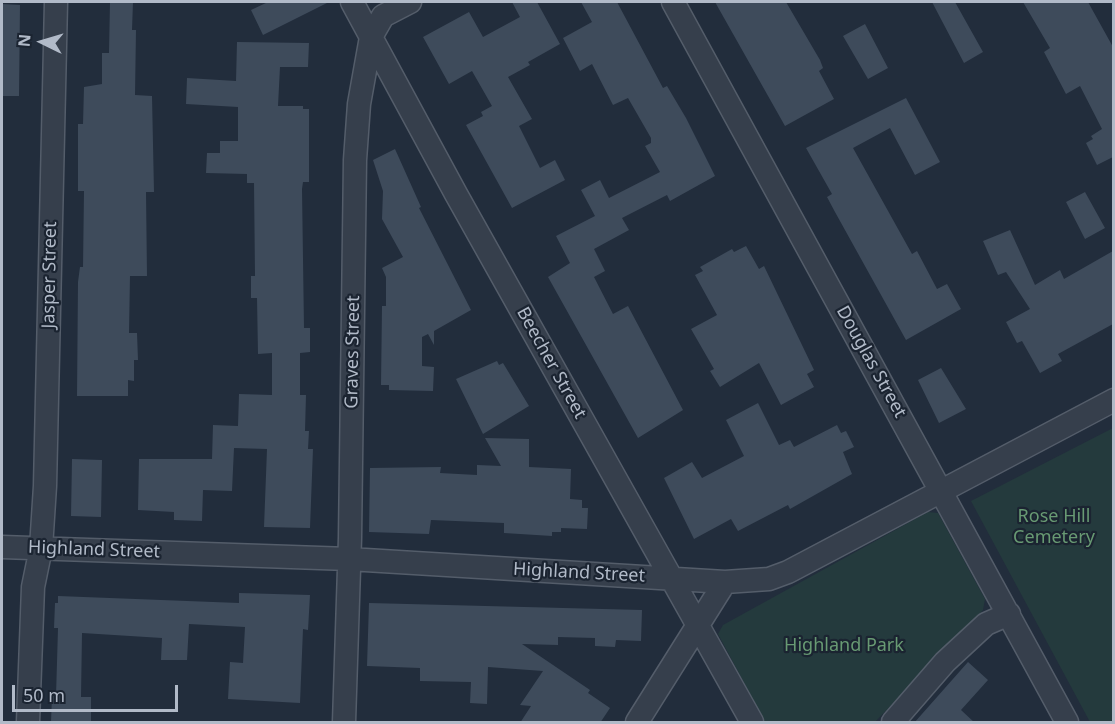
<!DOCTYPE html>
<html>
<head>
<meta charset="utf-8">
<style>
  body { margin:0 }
  #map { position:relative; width:1115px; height:724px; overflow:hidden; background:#222d3c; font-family:"Noto Sans",sans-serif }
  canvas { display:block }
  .frame { position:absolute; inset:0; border:3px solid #b1bac8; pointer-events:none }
  .north { position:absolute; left:12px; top:12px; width:60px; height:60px; -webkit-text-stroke:4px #1b2431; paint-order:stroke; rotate:275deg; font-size:16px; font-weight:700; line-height:24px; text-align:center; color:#b1bac8 }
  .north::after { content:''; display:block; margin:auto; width:21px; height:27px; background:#b1bac8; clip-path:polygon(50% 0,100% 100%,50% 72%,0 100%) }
  .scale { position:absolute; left:12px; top:685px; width:166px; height:27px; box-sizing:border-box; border:3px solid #b1bac8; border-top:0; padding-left:8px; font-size:18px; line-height:21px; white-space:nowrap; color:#b1bac8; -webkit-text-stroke:4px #1b2431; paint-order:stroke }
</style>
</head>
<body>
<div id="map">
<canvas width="1115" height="724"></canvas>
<div class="frame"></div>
<div class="north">N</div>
<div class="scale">50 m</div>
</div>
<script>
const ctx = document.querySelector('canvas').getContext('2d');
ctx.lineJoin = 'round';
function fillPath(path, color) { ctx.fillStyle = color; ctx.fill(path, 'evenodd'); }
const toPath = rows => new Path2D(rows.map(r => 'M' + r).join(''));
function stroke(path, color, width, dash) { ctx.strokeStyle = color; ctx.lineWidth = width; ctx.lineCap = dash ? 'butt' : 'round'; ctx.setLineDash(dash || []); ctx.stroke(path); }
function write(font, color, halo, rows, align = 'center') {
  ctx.font = font + ' "Noto Sans",sans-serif'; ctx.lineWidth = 4.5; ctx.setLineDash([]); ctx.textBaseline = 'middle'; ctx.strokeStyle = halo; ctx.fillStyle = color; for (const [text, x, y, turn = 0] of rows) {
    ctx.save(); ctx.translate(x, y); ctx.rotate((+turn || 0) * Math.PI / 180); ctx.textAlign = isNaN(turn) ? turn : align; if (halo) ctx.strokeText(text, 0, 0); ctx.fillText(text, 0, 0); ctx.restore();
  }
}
const green = toPath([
  [1113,428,1113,722,1090,722,971,501],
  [928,512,938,513,985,599,983,610,875,722,765,722,718,634,723,625]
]);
const building = toPath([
  [110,2,133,2,132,30,136,30,135,95,152,96,154,192,146,192,147,276,130,276,129,333,137,333,138,360,134,360,134,381,128,380,128,396,77,396,78,282,80,267,83,267,84,191,78,191,78,124,83,124,84,87,102,84,102,53,109,53],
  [268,2,329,2,263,35,251,10],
  [512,2,537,2,560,44,528,62,530,65,508,77,532,119,519,126,540,168,555,160,565,180,512,208,466,125,483,116,481,112,492,106,472,71,449,84,423,37,469,12,483,37,520,17],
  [581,2,617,2,663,88,667,86,686,118,715,176,670,201,667,195,622,218,629,230,594,249,605,271,594,277,613,314,628,306,683,410,638,438,548,277,570,263,556,236,595,216,581,190,600,180,609,198,660,172,645,146,651,143,651,138,628,98,613,105,592,64,580,71,563,38,592,22],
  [715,2,786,2,820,60,823,68,819,71,834,99,785,126],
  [932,2,955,2,983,52,964,63],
  [1023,2,1088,2,1113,47,1113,157,1097,165,1086,143,1093,139,1091,136,1102,129,1080,86,1066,94,1044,52,1050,48],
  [2,4,20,5,19,96,2,96],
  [865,24,888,68,868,79,843,36],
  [237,42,309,43,308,67,280,67,278,106,303,106,303,109,309,109,309,182,303,182,302,189,304,328,310,328,310,352,300,353,300,395,306,395,305,431,309,431,308,449,313,449,310,528,264,527,267,449,234,448,232,491,203,490,202,521,174,520,174,512,138,510,139,459,212,459,213,425,238,426,239,394,272,395,272,353,258,354,257,298,251,298,251,276,255,276,254,183,247,183,247,174,206,173,207,153,220,153,220,141,238,141,238,107,186,104,187,78,236,81],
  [906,98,940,162,915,175,890,128,853,148,912,254,917,251,937,289,947,284,961,309,906,340,835,212,827,197,832,194,806,148],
  [395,149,421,207,419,208,471,310,434,331,434,345,428,334,422,337,422,366,434,367,433,391,389,390,389,385,381,385,382,306,386,306,386,277,382,268,403,257,382,219,383,191,373,160],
  [1085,192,1105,228,1085,239,1066,202],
  [1010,230,1035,285,1060,270,1064,279,1113,251,1113,324,1058,354,1062,361,1040,373,1022,341,1017,343,1006,322,1030,309,1006,272,998,275,983,241],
  [746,246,759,269,764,266,814,370,807,374,814,387,781,405,759,363,720,387,710,371,714,369,691,329,717,315,695,275,703,271,700,267,732,249,734,252],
  [497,361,499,365,503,363,529,406,483,434,456,379],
  [941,368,966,409,939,423,918,380],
  [758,403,779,445,790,440,794,447,837,425,841,433,846,431,854,447,843,452,852,474,790,509,788,505,738,531,731,519,694,539,664,478,692,462,702,478,744,456,726,420],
  [485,438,529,439,529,467,571,469,570,499,582,500,582,508,588,508,587,529,561,528,561,532,552,532,552,536,504,533,504,523,431,520,429,534,369,532,370,468,441,467,440,473,477,475,477,465,501,466],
  [72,459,102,460,101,517,71,516],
  [239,593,310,595,308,630,303,629,300,703,228,699,230,662,243,663,245,627,189,624,187,660,161,660,162,638,82,633,81,697,91,697,91,723,51,722,52,696,56,696,58,628,54,628,55,603,58,603,58,596,239,603],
  [369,603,642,610,641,641,616,640,615,647,595,646,595,638,558,637,558,645,522,644,590,690,588,693,610,708,600,723,520,723,531,706,520,705,543,671,488,667,487,704,470,703,471,682,420,681,420,668,367,666],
  [968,662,988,680,961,710,975,723,914,723]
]);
const street = toPath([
  [352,2,456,194,752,722],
  [673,2,1067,722],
  [2,547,349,559,725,582,769,579,788,572,1114,400],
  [28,722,33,587,41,548,45,486,56,2],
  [344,722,350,538,355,160,359,104,371,37,383,16,410,2],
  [637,722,725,582],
  [893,722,945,662,986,624,1009,614]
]);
const streetNames = [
  ["Jasper Street",50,275,-89],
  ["Graves Street",353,352,-89],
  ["Douglas Street",871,362,61],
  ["Beecher Street",551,363,61],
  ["Highland Street",94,550,2],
  ["Highland Street",579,573,3]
];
const parkNames = [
  ["Rose Hill",1054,517],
  ["Cemetery",1054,538],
  ["Highland Park",844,646]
];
fillPath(green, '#243a3d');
fillPath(building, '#3e4b5b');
stroke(street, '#545d6a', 25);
stroke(street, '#363f4c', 22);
write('18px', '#b1bac8', '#1b2431', streetNames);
write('18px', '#689a73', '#1b2431', parkNames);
</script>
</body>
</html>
